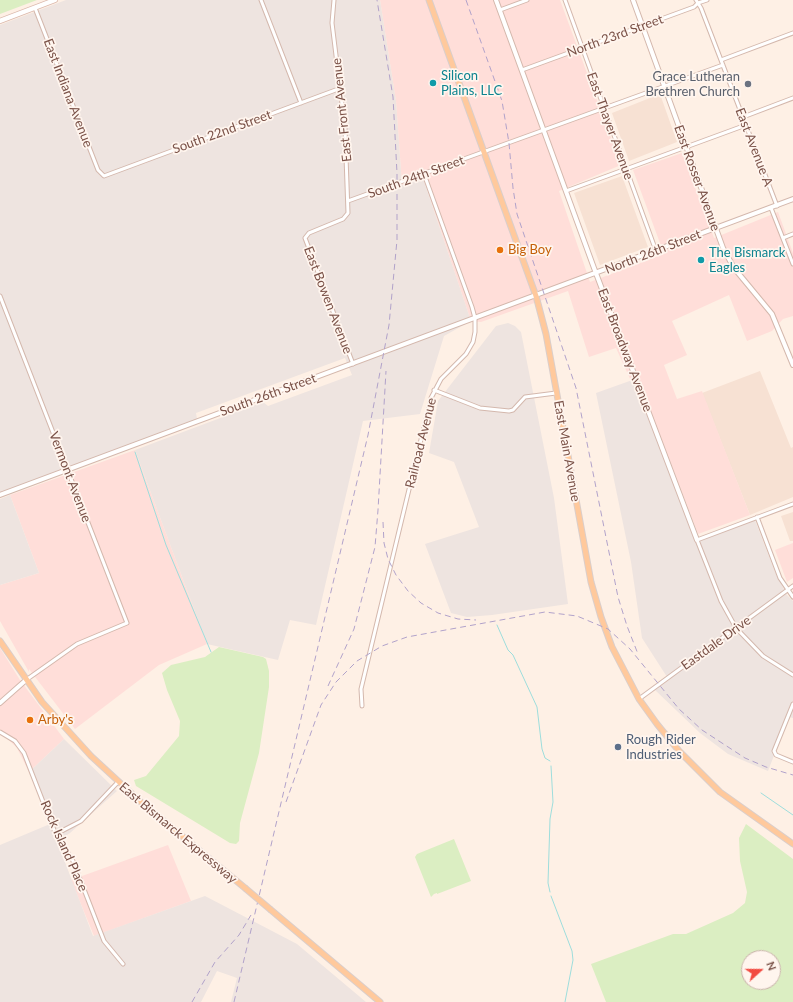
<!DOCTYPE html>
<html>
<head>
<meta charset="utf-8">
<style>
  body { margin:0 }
  #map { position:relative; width:793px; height:1002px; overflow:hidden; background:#fef0e5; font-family:Lato,sans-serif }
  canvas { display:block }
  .north { position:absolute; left:741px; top:950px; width:40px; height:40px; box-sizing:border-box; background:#fff5ee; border:1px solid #cab3ab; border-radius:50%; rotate:69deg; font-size:11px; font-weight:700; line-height:16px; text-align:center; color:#7a5147 }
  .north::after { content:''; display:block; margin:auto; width:14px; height:18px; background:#f24a40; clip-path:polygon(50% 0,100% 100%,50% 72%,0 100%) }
</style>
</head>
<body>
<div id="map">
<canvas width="793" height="1002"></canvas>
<div class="north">N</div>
</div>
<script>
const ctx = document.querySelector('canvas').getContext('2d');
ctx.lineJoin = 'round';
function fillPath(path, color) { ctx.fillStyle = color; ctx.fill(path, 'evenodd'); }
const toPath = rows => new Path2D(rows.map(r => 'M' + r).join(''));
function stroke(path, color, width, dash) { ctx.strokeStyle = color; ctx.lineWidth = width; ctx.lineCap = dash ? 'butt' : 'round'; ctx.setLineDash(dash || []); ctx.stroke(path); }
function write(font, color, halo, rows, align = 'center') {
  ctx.font = font + ' Lato,sans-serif'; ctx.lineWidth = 3.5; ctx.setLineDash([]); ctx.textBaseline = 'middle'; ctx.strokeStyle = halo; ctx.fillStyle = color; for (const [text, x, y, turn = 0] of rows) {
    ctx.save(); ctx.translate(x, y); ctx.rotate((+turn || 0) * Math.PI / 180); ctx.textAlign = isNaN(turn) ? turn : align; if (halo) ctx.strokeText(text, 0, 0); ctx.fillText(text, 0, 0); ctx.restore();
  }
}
const residential = toPath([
  [660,94,677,142,629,161,612,113],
  [622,176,648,247,600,265,574,193],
  [760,371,791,448,793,447,793,497,750,515,702,393],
  [793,512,793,541,790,541,781,516]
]);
const commercial = toPath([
  [380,0,560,0,621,165,559,191,590,282,664,254,633,170,682,153,714,238,778,212,793,253,793,316,783,319,772,331,747,341,729,295,672,321,687,355,664,365,677,399,702,391,750,515,698,534,638,379,631,381,616,348,589,357,568,291,481,322,471,321,423,178,402,185,396,101],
  [135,450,207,644,159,665,75,729,29,669,29,672,0,621,0,585,39,573,10,495],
  [793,543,793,578,787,582,775,550],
  [0,648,20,680,64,739,29,772,17,748,7,738,0,734],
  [168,845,191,901,94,936,71,880]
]);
const industrial = toPath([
  [66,0,380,0,396,101,402,185,423,178,471,321,444,336,420,414,363,421,316,625,290,620,278,660,207,644,135,450,263,402,268,406,352,375,345,358,196,413,197,419,0,493,0,25],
  [508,323,515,326,521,332,554,498,568,604,492,615,467,617,451,613,425,544,479,527,454,462,429,453,438,401,496,326],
  [638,378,700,540,755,520,775,572,787,595,793,601,793,718,789,717,768,771,728,754,700,733,655,690,669,680,642,638,631,562,596,393],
  [10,495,39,573,0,585,0,499],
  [64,739,117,791,70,833,57,841,93,936,205,896,297,944,366,1002,231,1002,237,978,217,971,201,1002,0,1002,0,845,50,824,29,772]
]);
const green = toPath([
  [0,0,37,0,0,14],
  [219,647,263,657,266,659,269,671,269,687,259,753,240,823,239,841,236,844,230,843,136,786,134,780,146,776,179,736,180,721,167,690,162,673,171,665,205,657],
  [746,824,793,859,793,1002,606,1002,591,964,673,934,686,934,733,913,745,903,747,892,740,861,739,838],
  [749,958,773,958,773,982,749,982],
  [454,839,471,881,437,894,437,893,434,894,431,897,415,857,417,854]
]);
const stream = toPath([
  [135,452,166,545,211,652],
  [497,625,508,650,513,655,537,707,542,749,545,758,550,761],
  [761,793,793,815],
  [550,892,548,883,550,819,553,802,551,766],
  [551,896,572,951,573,960,565,1002]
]);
const minor = toPath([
  [261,0,301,103],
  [334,0,332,23,345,128,348,213,343,219,309,233,305,238,353,364],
  [565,0,656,251],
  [696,0,701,8,777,206],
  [35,8,98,170,104,176,341,88],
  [500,10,527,0],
  [721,60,793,33],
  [522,70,694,7,698,3,707,0],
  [743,117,793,98],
  [566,191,746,125],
  [348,201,723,65],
  [771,208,793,264],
  [783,238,793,234],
  [0,296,127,623,77,644,26,680],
  [434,390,480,408,509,411,513,410,525,397,556,393],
  [793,504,697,540,721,601,736,628,763,656,793,675],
  [757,517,780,578,793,597],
  [639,699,793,586],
  [793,704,774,751,776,755,793,762],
  [362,706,361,689,431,398,441,379,466,354,473,342,475,332,475,318,472,307,424,174],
  [0,732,15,741,24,753,54,830,73,861,104,941,123,964],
  [56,834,81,821,118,782]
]);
const tertiary = toPath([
  [496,0,594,268,697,540],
  [633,0,723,248,734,268,772,314,793,365],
  [0,495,793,199],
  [0,703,26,680]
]);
const secondary = toPath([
  [0,21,55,0]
]);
const primary = toPath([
  [429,0,536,296,546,334,591,582,601,617,612,647,639,699,657,724,679,751,720,792,793,844],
  [0,641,42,702,91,756,142,803,245,888],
  [271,910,380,1002]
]);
const rail = toPath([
  [466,0,502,101,509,143,513,188,517,214,576,388,618,597,627,626,638,654],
  [383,522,384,543,388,559,396,575,408,591,421,603,438,613,458,619,476,620],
  [328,686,354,629,375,547,378,510,386,371],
  [286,802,321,705,336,682,357,661,382,646,407,637,545,612,577,616,608,629,630,649,679,709,702,730,745,758,766,767,793,775],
  [192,1002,215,962,239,935,251,915],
  [234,1002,368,435,389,325,397,240,397,173,393,97,377,0]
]);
const primaryBridge = toPath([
  [245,888,271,910]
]);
const markers = [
  [433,83,4,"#0f9aa8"],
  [748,84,4,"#6b7280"],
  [500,250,4,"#e8710a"],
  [701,260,4,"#0f9aa8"],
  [30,720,4,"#e8710a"],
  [618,747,4,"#5c6f8a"]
];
const streetNames = [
  ["North 23rd Street",615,36,-20],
  ["East Indiana Avenue",68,93,69],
  ["East Front Avenue",342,110,-96],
  ["East Thayer Avenue",610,126,70],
  ["South 22nd Street",222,132,-20],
  ["East Avenue A",754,147,69],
  ["South 24th Street",416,177,-20],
  ["East Rosser Avenue",697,178,70],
  ["North 26th Street",653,252,-21],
  ["East Bowen Avenue",328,300,69],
  ["East Broadway Avenue",625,350,69],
  ["South 26th Street",268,395,-20],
  ["Railroad Avenue",421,443,-76],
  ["East Main Avenue",567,451,80],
  ["Vermont Avenue",70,477,69],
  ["Eastdale Drive",716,643,-36],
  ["East Bismarck Expressway",178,833,40],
  ["Rock Island Place",64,846,66]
];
const cultureNames = [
  ["Silicon",441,76],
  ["Plains, LLC",441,91],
  ["The Bismarck",709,253],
  ["Eagles",709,268]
];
const worshipNames = [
  ["Grace Lutheran",740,77],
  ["Brethren Church",740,92]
];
const foodNames = [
  ["Big Boy",508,250],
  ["Arby's",38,720]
];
const serviceNames = [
  ["Rough Rider",626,740],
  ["Industries",626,755]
];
fillPath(residential, '#f7e1d3');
fillPath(commercial, '#ffded9');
fillPath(industrial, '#eee4e0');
fillPath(green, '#dbeec2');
stroke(stream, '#9ddddc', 1);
stroke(minor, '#d4b8ad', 5);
stroke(tertiary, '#d4b8ad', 6);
stroke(secondary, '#dab8ac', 6);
stroke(primary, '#dacecb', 7);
stroke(minor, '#fff', 3);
stroke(tertiary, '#fff', 4);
stroke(secondary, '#fff', 4.5);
stroke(primary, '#ffc99c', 5);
stroke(rail, '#b1a2ca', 1, [6, 4]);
stroke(primaryBridge, '#dacecb', 7, []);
stroke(primaryBridge, '#ffc99c', 5);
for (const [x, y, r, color] of markers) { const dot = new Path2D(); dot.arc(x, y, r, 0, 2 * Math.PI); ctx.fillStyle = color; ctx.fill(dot); stroke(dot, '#fff5ee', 1.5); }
write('13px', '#7a5147', '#fff5ee', streetNames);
write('13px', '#0d838f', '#fff5ee', cultureNames, 'left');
write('13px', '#5b616d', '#fff5ee', worshipNames, 'right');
write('13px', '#c56008', '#fff5ee', foodNames, 'left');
write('13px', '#4e5e75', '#fff5ee', serviceNames, 'left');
</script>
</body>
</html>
